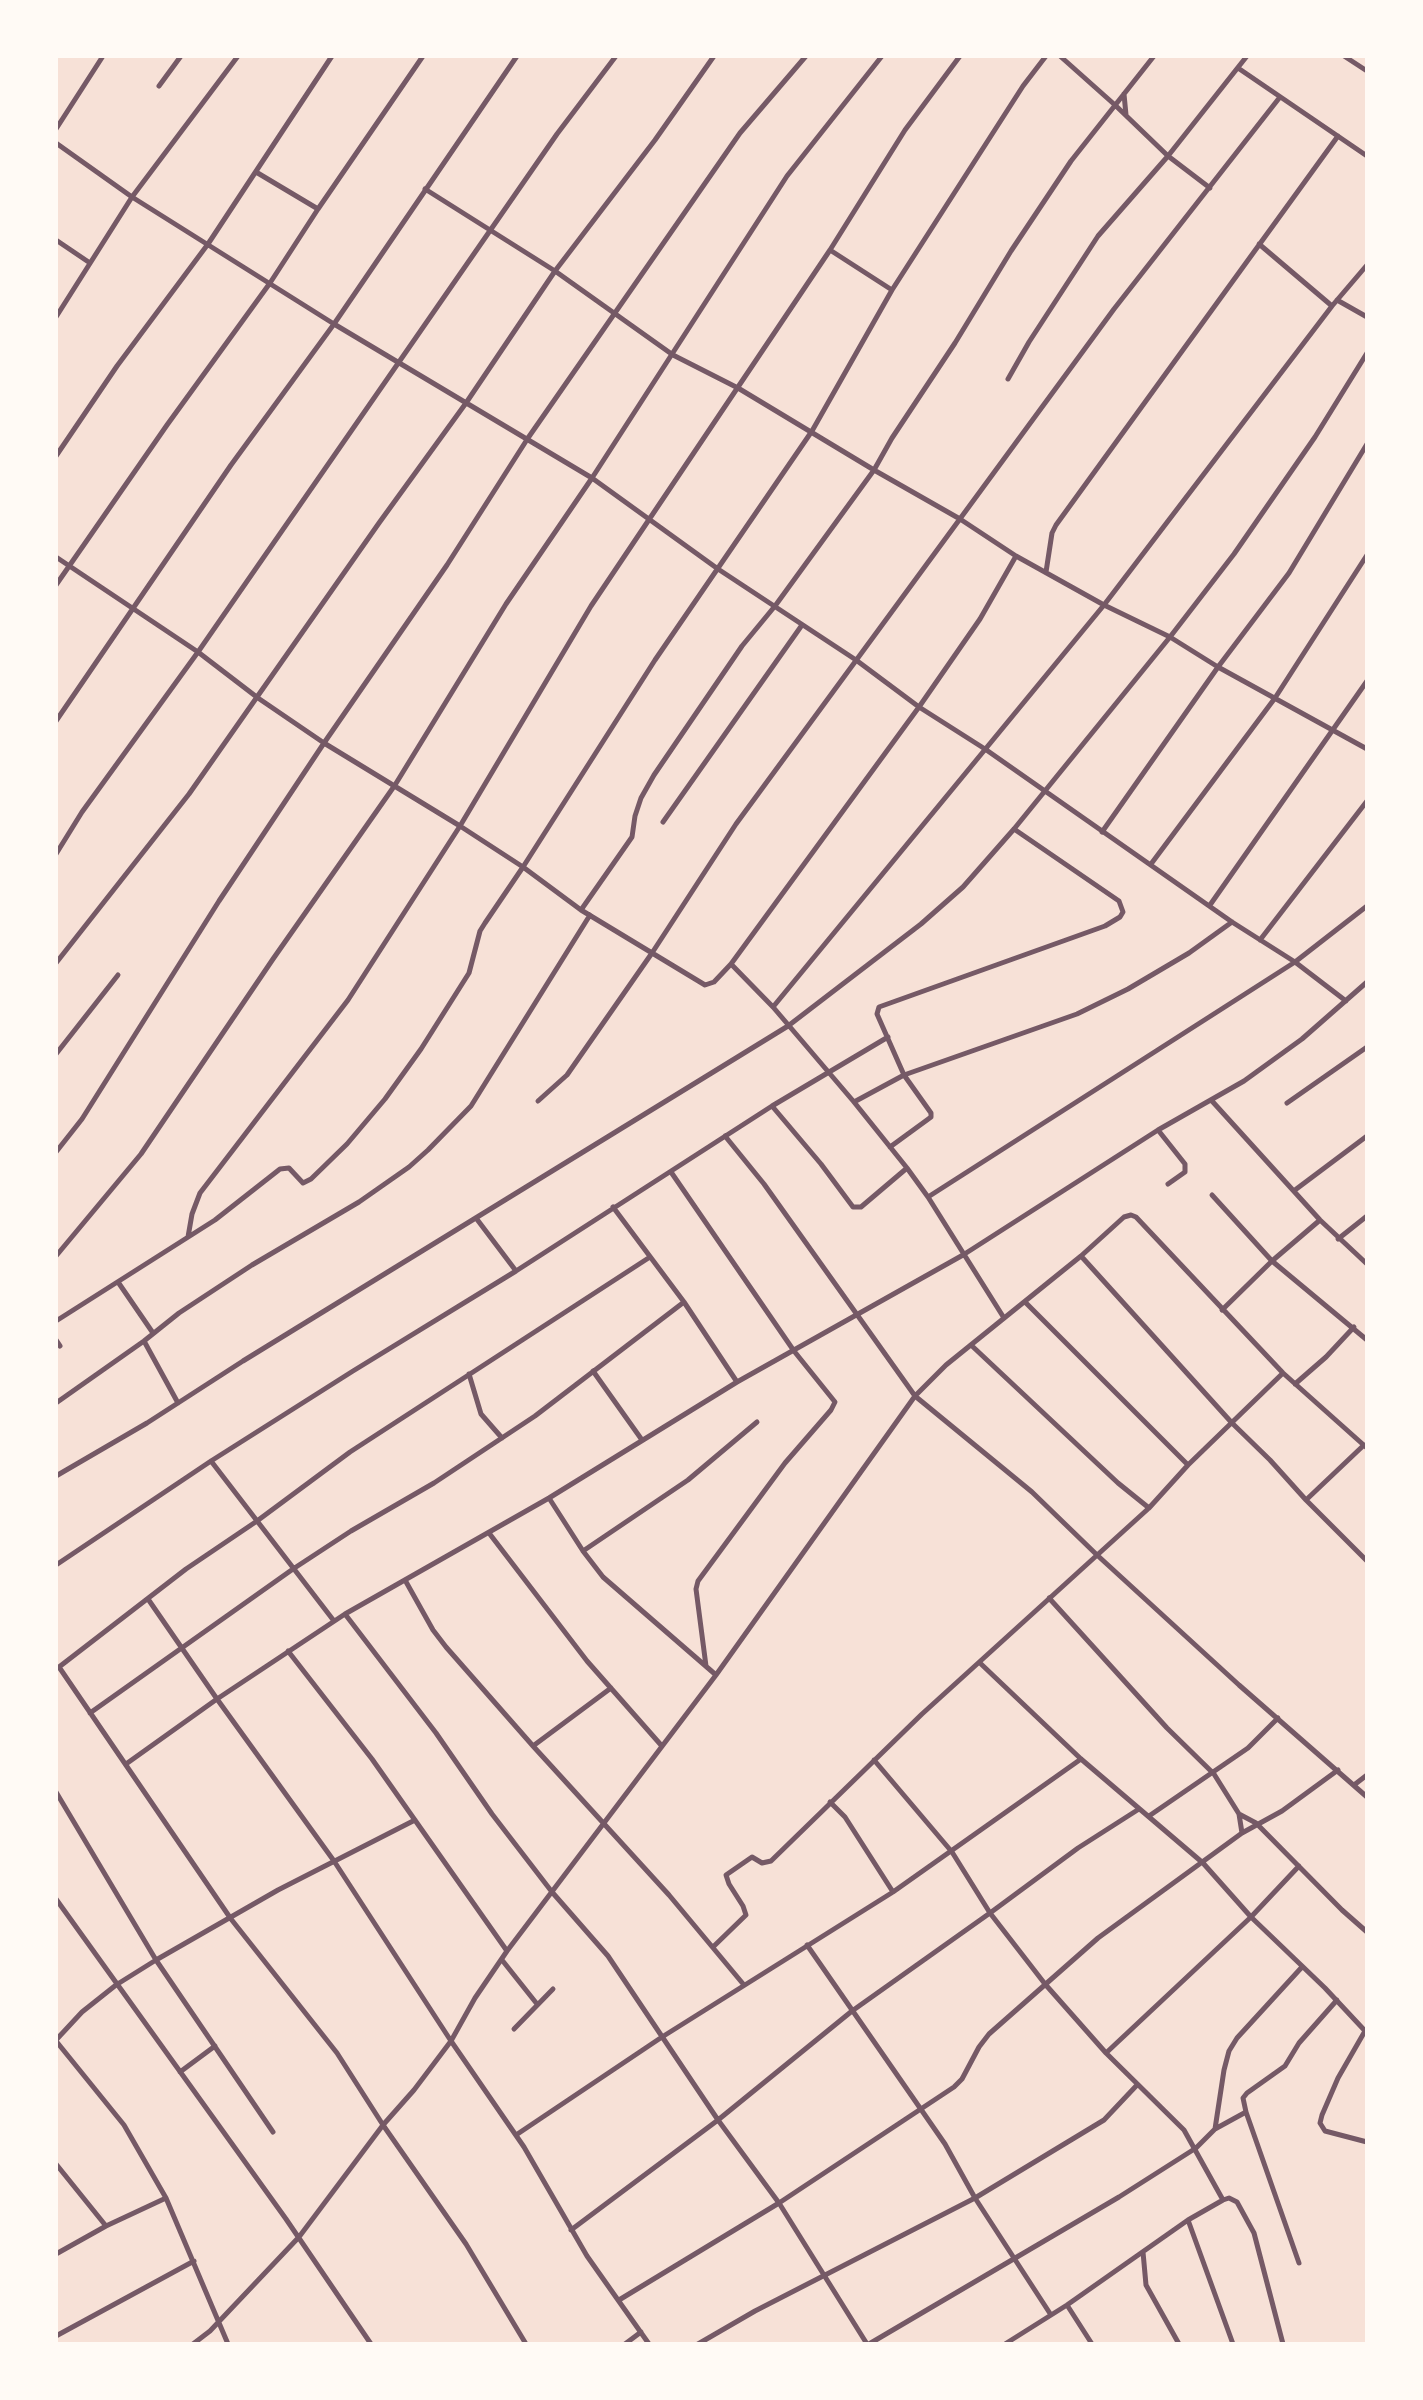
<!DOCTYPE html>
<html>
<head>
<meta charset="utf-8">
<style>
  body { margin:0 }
  #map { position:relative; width:1423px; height:2400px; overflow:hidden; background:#f7e1d7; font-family:Quicksand,sans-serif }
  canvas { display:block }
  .frame { position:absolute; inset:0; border:58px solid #fffaf5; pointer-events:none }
</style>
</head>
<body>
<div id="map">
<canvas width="1423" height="2400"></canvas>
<div class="frame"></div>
</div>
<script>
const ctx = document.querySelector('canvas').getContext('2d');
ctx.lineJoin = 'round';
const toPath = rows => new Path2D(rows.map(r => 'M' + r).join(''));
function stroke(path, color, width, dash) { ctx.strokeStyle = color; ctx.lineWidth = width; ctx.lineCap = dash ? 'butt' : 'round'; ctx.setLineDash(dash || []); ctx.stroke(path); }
const minor = toPath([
  [1060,56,1115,105,1168,156,1210,188],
  [1344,56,1367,71],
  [1238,68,1367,156],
  [159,86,181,56],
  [1124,94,1126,115],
  [56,129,103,56],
  [56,143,132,197,334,324,592,478,718,569,856,660,919,707,985,749,1232,922,1295,962,1346,1001],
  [256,172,318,209],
  [425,189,555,271,673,355,738,388,874,470,960,519,1016,556,1104,605,1170,637,1218,667,1367,749],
  [56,240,90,263],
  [1259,244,1332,306],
  [830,250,892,290],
  [1337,300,1367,317],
  [56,317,132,197,238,56],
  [1008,379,1029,342,1098,236,1168,156,1247,56],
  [56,456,117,366,208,244,332,56],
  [56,557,198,652,258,698,324,743,460,826,523,867,581,910,705,985,714,982,731,964,919,707,980,619,1016,556],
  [1046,572,1052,533,1056,525,1338,136],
  [56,585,167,425,270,283,318,209,423,56],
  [56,721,231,465,334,324,517,56],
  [663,822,802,625],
  [1102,832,1218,667,1289,573,1367,444],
  [56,854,82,812,198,652,557,134,616,56],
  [1151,864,1275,698,1367,555],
  [1210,905,1367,681],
  [581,910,632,837,635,816,641,798,654,775,742,646,775,606,874,470,892,438,955,343,1011,251,1071,161,1154,56],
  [1260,940,1367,801],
  [56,963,189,794,379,523,466,403,555,271,655,140,714,56],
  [731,964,773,1007,854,1102,907,1168,928,1197,1004,1318],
  [773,1007,1104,605,1332,306,1367,265],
  [56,1054,118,975],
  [538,1101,567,1075,652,953,736,824,1114,309,1280,97],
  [1212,1101,1320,1220,1367,1264],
  [854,1102,904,1075,1077,1014,1128,989,1189,953,1232,922],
  [1287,1103,1367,1047],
  [772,1106,821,1164,853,1207,861,1207,907,1168],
  [1158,1130,1185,1164,1185,1172,1168,1184],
  [725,1136,764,1184,915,1396,1032,1492,1097,1555,1239,1685,1367,1797],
  [890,1147,927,1120,931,1117,931,1113,904,1075,877,1014,879,1007,1105,926,1120,917,1123,912,1119,901,1014,829],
  [56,1152,82,1119,219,901,324,743,447,565,528,438,740,133,806,56],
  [671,1172,794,1351,835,1402,831,1410,785,1463,698,1581,696,1589,706,1666],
  [1295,1190,1367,1136],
  [1212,1195,1272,1261,1367,1340],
  [928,1197,1295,962,1367,906],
  [613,1207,684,1302,737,1382],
  [476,1218,516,1271],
  [188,1237,192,1214,200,1193,348,1000,460,826,591,606,830,250,905,130,960,56],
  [1338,1239,1367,1216],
  [56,1256,141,1154,273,959,395,785,506,604,592,478,787,176,882,56],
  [1081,1256,1232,1423,1270,1460,1306,1500,1367,1561],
  [118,1282,153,1333],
  [1025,1302,1188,1465],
  [1222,1310,1272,1261,1320,1220],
  [56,1321,215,1220,280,1169,289,1168,303,1183,311,1179,347,1144,385,1099,421,1049,469,973,480,931,485,923,523,867,655,660,812,431,892,290,1023,86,1046,56],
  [56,1340,60,1346],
  [144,1341,178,1403],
  [971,1345,1118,1483,1149,1508,1188,1465,1283,1373],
  [593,1371,642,1440],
  [469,1374,481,1414,502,1438],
  [1295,1384,1326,1357,1354,1327],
  [56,1403,144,1341,179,1313,252,1265,359,1202,409,1167,428,1150,471,1106,590,915],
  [211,1461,334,1621],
  [56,1476,147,1423,243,1361,788,1026,921,924,963,887,1014,829,1170,637,1234,554,1315,437,1367,353],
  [549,1498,583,1551,603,1577,716,1675],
  [1306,1500,1364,1445],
  [489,1533,587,1661,661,1745],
  [583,1551,688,1480,757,1422],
  [56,1565,211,1461,353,1371,516,1271,772,1106,888,1037],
  [405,1580,433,1630,446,1647,533,1746,669,1895,744,1985],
  [1049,1598,1167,1728,1214,1774,1239,1814,1242,1833],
  [148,1599,217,1699,334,1861,451,2041,524,2147,587,2256,649,2344],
  [345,1614,436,1733,492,1814,552,1892,608,1956,718,2120,779,2203,867,2344],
  [288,1651,372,1759,507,1951],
  [980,1663,1081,1759,1203,1863,1251,1917,1325,1988,1367,2033],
  [59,1667,231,1919,337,2053,383,2125,466,2244,526,2344],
  [59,1667,186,1569,257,1521,350,1452,650,1257],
  [90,1713,293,1569,351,1531,434,1483,535,1416,684,1302],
  [533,1746,611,1688],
  [874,1760,952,1852,990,1913,1045,1984,1106,2053,1184,2130,1223,2200],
  [126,1764,217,1699,345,1614,549,1498,737,1382,963,1255,1158,1130,1244,1081,1302,1039,1367,982],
  [1354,1785,1367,1775],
  [56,1792,156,1960,273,2132],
  [830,1802,845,1817,893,1892],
  [1239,1814,1256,1823,1342,1910,1367,1932],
  [1149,1816,1248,1748,1278,1718],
  [56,1899,286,2219,371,2344],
  [807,1945,945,2144,975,2198,1051,2315],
  [713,1947,746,1915,743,1906,729,1884,726,1875,752,1857,762,1863,771,1861,922,1714,1149,1508],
  [502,1960,537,2004],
  [514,2029,553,1989],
  [1365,2031,1338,2078,1322,2115,1320,2123,1325,2131,1367,2142],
  [56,2040,82,2012,116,1985,156,1960,278,1890,415,1820],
  [56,2041,124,2125,166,2198,228,2344],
  [1106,2053,1251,1917,1299,1866],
  [180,2072,215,2046],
  [1215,2129,1224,2070,1229,2051,1237,2038,1302,1967],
  [516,2135,662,2037,893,1892,1081,1759],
  [56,2164,106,2226],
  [1188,2220,1233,2344],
  [571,2230,718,2120,852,2011,990,1913,1078,1848,1139,1809],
  [1143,2252,1146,2285,1179,2344],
  [56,2254,106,2226,166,2198],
  [1299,2263,1246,2112,1243,2098,1247,2093,1285,2066,1299,2043,1337,2000],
  [619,2300,779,2203,954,2087,962,2079,979,2047,989,2034,1098,1938,1242,1833,1282,1811,1338,1770],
  [1067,2305,1092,2344],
  [56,2336,194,2261],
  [193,2344,210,2331,299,2237,383,2125,414,2090,451,2041,475,1998,507,1951,716,1675,915,1396,946,1365,1081,1256,1124,1217,1131,1215,1136,1217,1283,1373,1367,1448],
  [625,2344,641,2332],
  [698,2344,755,2311,975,2198,1104,2120,1137,2085],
  [869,2344,1119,2197,1196,2148,1215,2129,1246,2112],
  [1005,2344,1067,2305,1188,2220,1223,2200,1229,2198,1237,2202,1254,2233,1283,2344]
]);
stroke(minor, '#755966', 5);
</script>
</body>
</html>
